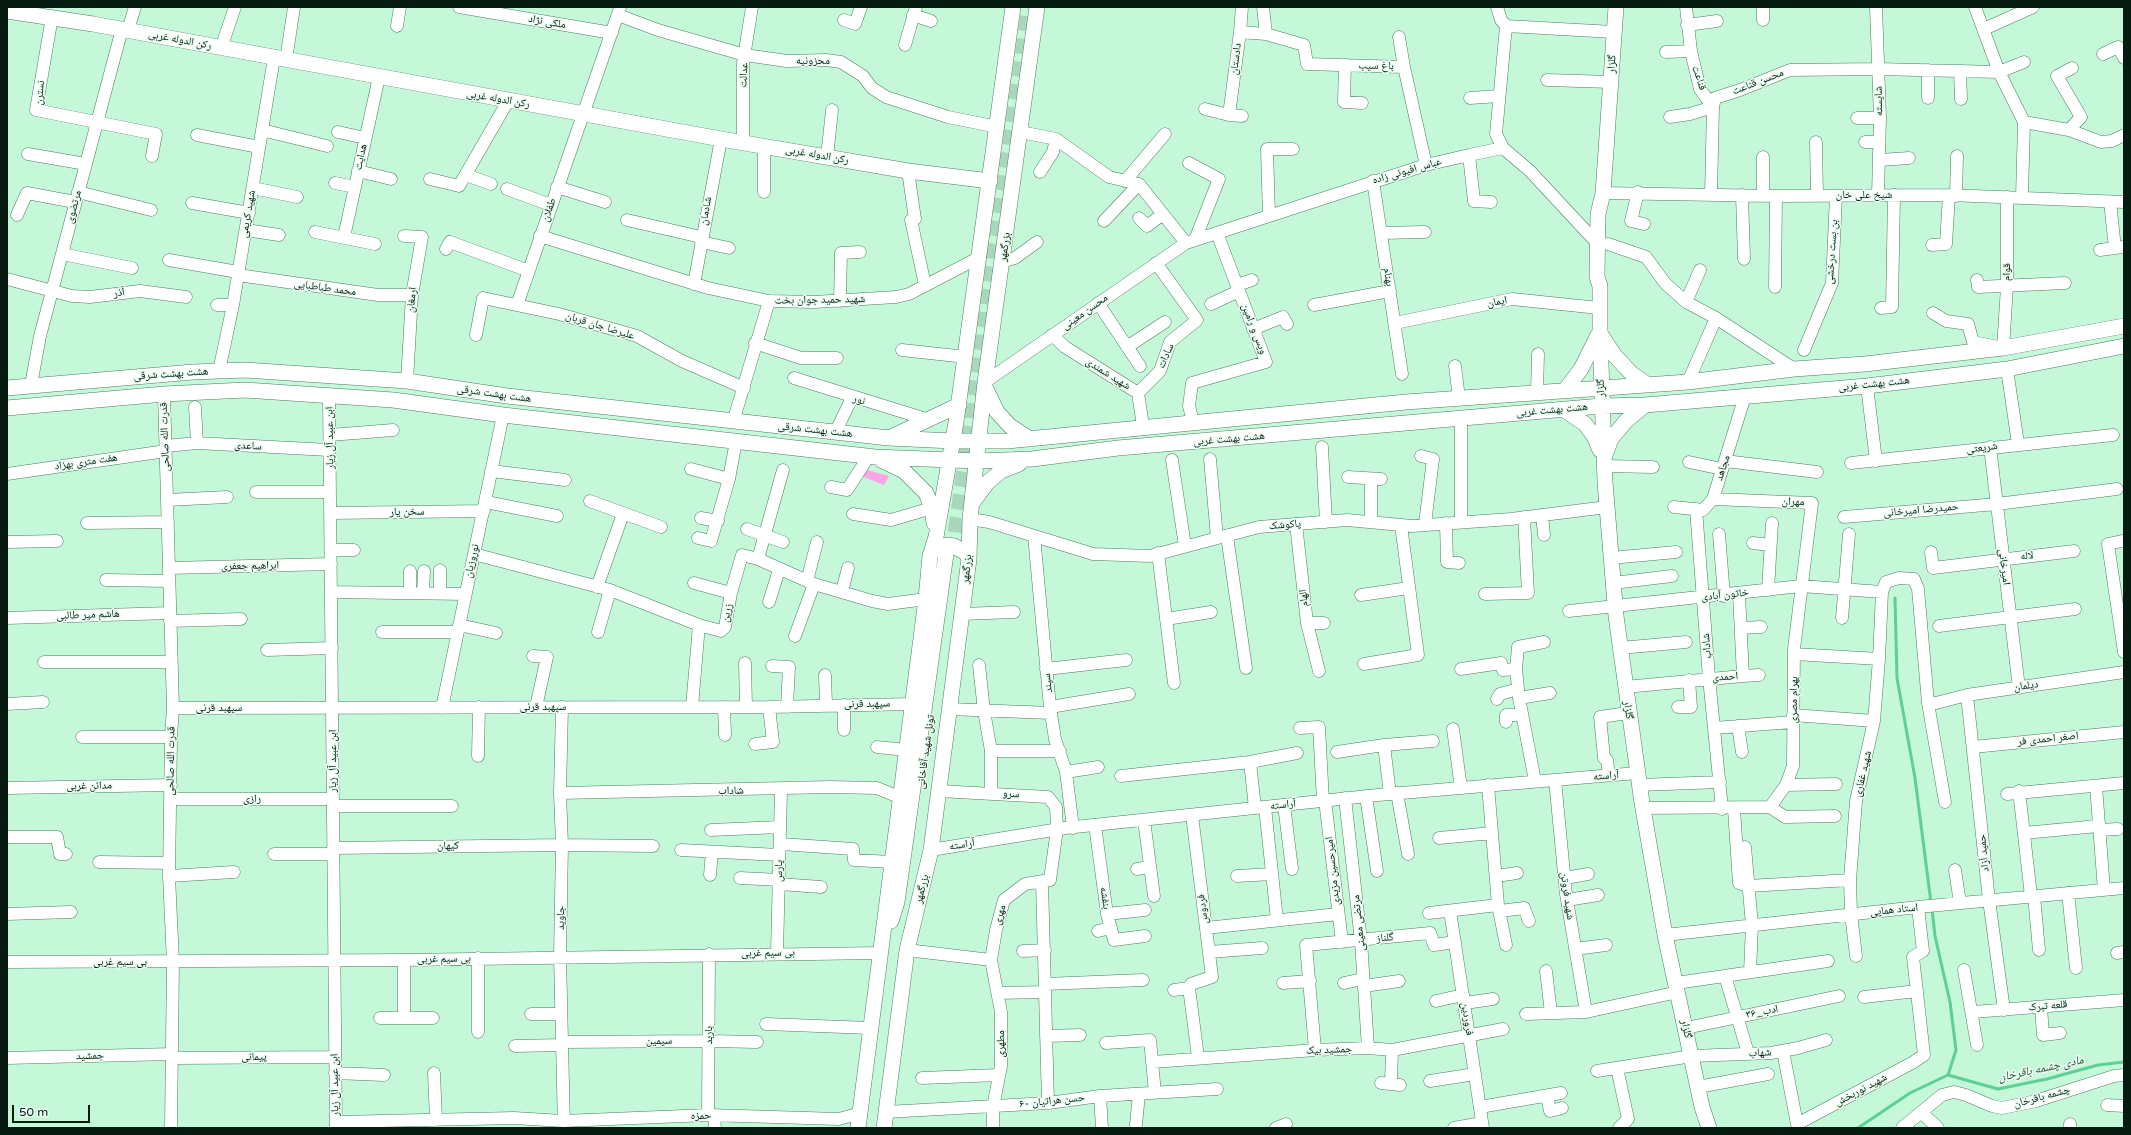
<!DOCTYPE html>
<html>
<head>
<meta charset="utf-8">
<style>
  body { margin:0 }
  #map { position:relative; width:2131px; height:1135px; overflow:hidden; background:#c4f8d9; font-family:"Varela Round",sans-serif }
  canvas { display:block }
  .frame { position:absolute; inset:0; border:8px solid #071b11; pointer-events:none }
  .scale { position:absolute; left:12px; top:1105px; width:78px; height:18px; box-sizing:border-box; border:2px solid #071b11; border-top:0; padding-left:5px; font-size:12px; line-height:14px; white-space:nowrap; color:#071b11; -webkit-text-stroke:3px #e9fdf0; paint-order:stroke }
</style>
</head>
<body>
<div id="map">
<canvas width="2131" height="1135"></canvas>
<div class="frame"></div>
<div class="scale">50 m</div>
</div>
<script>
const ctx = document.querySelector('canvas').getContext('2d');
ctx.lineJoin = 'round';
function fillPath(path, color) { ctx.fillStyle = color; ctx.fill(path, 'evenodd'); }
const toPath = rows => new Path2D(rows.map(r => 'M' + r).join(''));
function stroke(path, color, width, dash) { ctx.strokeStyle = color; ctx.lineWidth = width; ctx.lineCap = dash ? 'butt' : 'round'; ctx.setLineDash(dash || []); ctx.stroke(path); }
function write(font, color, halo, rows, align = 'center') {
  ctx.font = font + ' "Varela Round","Noto Naskh Arabic",sans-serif'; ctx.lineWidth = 3; ctx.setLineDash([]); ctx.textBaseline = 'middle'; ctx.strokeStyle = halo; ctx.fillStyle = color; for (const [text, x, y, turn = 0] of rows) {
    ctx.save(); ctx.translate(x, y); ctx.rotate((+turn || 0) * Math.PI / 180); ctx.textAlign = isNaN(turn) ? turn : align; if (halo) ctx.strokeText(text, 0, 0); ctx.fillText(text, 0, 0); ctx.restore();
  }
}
const green = toPath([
  [863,469,889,476,884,485,859,475]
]);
const stream = toPath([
  [1895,598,1897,678,1915,778,1931,903],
  [1932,909,1935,936,1950,1002,1956,1050,1948,1075],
  [1858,1128,1910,1093,1948,1075,1998,1089,2047,1079,2098,1065,2124,1062]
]);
const majorTunnel = toPath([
  [952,555,1029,7]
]);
const minor = toPath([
  [459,7,612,33],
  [1263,7,1266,34],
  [1497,7,1501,20,1506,26,1496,134,1503,148],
  [1686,7,1691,51,1700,89,1713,107,1711,194],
  [1763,7,1763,20],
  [1876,7,1880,118,1878,195],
  [1975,7,1999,72,2024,122,2022,197],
  [618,15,658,30,745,55,787,61,826,60,841,62,863,76,872,88,886,97,948,117,998,127],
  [913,15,931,21],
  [52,17,36,110,156,134,152,156],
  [844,20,855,24,861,7],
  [1687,25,1717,21],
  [397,26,400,7],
  [1506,26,1614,32],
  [1984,29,2033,7],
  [128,30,135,7],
  [1240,32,1242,7],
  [1399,37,1404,67],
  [905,45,916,7],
  [221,48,235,7],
  [1666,52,1691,51],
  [2103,54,2118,47,2124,58],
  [286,60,294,7],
  [1345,65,1344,102,1362,103],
  [1928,70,1928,98],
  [1960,71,1961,99],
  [1547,80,1611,82],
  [1470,98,1499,96],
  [1205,109,1229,115,1242,116],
  [1229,115,1240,32,1266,34,1304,45,1307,64,1404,67,1426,165],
  [1670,117,1690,114,1713,107,1715,98,1740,90,1790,70,1878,69,1999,72,2024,62],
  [1857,118,1880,118],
  [2024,122,2069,130,2101,142,2112,141,2124,135],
  [262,130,327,146],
  [2069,130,2081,117,2057,76,2072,68],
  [338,132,365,138],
  [1021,132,1056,139,1109,177,1139,184,1186,243],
  [197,135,259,147],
  [1816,142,1817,195],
  [1865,142,1879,142],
  [743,143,743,63,752,7],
  [764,146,764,192],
  [28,154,86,164],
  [1469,155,1474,201,1491,202],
  [827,157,832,110],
  [1880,160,1909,158],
  [1189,163,1219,179,1195,240],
  [358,171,391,179],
  [908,171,915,219,911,220,925,285],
  [1040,172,1053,152,1056,139],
  [466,175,491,184],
  [430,179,459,186,508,101],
  [1125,181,1165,134],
  [1373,181,1402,374],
  [335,183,355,187],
  [557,187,605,202],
  [253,188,297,197],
  [507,189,551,205],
  [78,192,151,210],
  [1638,192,1631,221,1644,224],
  [1603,193,1776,196,1949,195,2124,202],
  [1742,195,1744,259],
  [1763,195,1763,157],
  [1956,196,1957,156],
  [2110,202,2115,248,2124,247],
  [192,203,249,213],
  [17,215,27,193,75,202],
  [1269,216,1267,149,1293,149],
  [1139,218,1147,226,1163,214],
  [627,220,701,237],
  [1104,221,1139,184],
  [246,230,279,235],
  [315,232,375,244],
  [1381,233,1425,232],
  [404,236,422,237,412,295,407,381],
  [540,236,708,288,769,301,814,302,896,297,909,294,980,257],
  [344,237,379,77],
  [701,242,729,248],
  [1608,244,1646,257,1665,283,1686,302,1716,318,1688,382],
  [1932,245,1946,244,1949,195],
  [446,249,450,242,529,271],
  [2100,250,2115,248],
  [62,254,132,268],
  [169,260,238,272],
  [1004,261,1015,258,1037,242],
  [238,275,378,295,412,295],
  [7,279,72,296,90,297,140,291,186,297],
  [1977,280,1978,287,2065,283],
  [694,284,721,139],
  [1237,285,1252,280],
  [1775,287,1776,196],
  [840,301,841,253,860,252],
  [1686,302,1700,270],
  [1098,303,1140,366],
  [1211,304,1239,291],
  [217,305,233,305],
  [517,305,620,8],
  [1314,305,1390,291],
  [1881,308,1892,307,1894,195],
  [1933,313,1946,321,1968,324,1973,342,2003,348,2007,287,2007,197],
  [1716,318,1794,369],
  [1395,323,1512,299,1599,308],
  [1253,329,1283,317,1287,324],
  [476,335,483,298,559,314,637,336,682,361,744,388],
  [1052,335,1065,347,1138,393,1143,426],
  [755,343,801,358,837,358],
  [1127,347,1165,322],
  [902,350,966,357],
  [1804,350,1832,283,1836,196],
  [1455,366,1459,398],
  [2007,369,2018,444],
  [219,371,233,305,274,58],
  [794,378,926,419],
  [985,382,1186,243,1426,165,1469,155,1503,148,1530,171,1597,243],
  [31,385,40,336,122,29],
  [1867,386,1876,461],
  [1537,392,1538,354],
  [1138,393,1160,371,1170,342,1197,320,1156,263],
  [164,394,173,708,171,737,169,876,173,962,171,1128],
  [329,395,336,1128],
  [195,407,197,443],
  [1461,419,1461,522],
  [733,422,769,301],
  [1193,422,1189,406,1192,383,1266,362,1217,233],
  [835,433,852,398],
  [330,435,393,430],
  [166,446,197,443,329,450],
  [1322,447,1326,522],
  [1990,447,2019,688],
  [1421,456,1433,459,1425,524],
  [1210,459,1217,538],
  [1172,460,1185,546],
  [1725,461,1817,472],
  [1689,462,1722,469],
  [1851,463,2113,435],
  [1604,466,1653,467],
  [691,469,729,479],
  [491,471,565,480],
  [7,474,166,451],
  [1348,477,1381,479],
  [1371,479,1371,522],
  [831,487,847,490,869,456],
  [256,492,330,492],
  [1713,499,1812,503,1794,649,1793,766,1786,785,1770,807],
  [167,500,227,497],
  [590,501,661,527],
  [486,502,557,516],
  [1674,507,1703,510,1713,499,1745,396],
  [1696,509,1709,678,1722,809],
  [330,513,484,511],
  [853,514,891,520,932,508],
  [1542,515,1544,535],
  [1844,517,1997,504,2117,489],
  [701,518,718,521],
  [970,519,989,522,1093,554,1150,556,1259,527,1347,520,1412,526,1511,519,1607,507],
  [87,523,168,522],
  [1446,523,1447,562,1459,563],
  [1296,524,1307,623,1319,671],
  [747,529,783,542],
  [1719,534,1724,596],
  [1034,536,1050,707,1055,739,1066,772,1073,828],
  [1227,536,1246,668],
  [698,538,711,541,729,479,736,441],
  [2122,541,2108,544,2124,652],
  [7,542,57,541],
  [1753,543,1770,545],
  [331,550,354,550],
  [1931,552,1933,568,2074,551],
  [1158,553,1174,683],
  [474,554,610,590,699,625,721,631,725,627,731,593,742,555,758,559,814,584,872,601,888,604,926,599],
  [1611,558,1676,552],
  [758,559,783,470],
  [169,568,331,564],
  [106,580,169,581],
  [807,581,817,542],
  [694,583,731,593],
  [1613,583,1672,576],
  [597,587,623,514],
  [1768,590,1772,523],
  [842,591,848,568],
  [331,592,465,594],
  [410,593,410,571],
  [423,593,424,571],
  [440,593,440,570],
  [1485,594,1528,593,1524,517],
  [1361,595,1409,588],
  [769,602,779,570],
  [1569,611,1801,586,1882,592],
  [962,614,1014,612],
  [7,618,170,613],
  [1842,618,1849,534],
  [1166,619,1211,612],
  [170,621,241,619],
  [1307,623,1324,623],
  [459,625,496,633],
  [1939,626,2075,609],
  [1741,628,1761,627],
  [382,632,457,632],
  [598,632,610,590],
  [795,636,814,584],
  [1620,648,1686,642],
  [267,650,332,648],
  [1794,654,1879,659],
  [533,656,547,657,536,707],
  [44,662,171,662],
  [745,663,746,707],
  [1364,664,1418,655,1401,525],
  [979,665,984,711,991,751,991,793],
  [772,666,789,667,787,707],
  [1046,669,1126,660],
  [1461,669,1501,663,1503,670,1516,669],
  [825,675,826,705],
  [1743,676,1759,675],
  [1625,687,1743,676,1739,594],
  [1967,695,1989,900,2004,1010],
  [1519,698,1550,693],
  [1497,699,1500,694,1518,689],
  [1928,703,1936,703,1967,695,2124,672],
  [7,704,43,702],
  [562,707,560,793,562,845,560,956,564,1128],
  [692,707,699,625],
  [724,707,725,735],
  [1050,707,1129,694],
  [1678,707,1691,707,1689,680],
  [173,708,769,707,913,704],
  [442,708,503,415],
  [949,709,1051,713],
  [1793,715,1874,721],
  [1506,722,1506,715,1522,715],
  [1738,726,1742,752],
  [1300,728,1319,727,1323,801],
  [1714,728,1793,722],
  [1453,729,1461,788],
  [844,730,844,705],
  [82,737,171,737],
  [755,744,773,742,769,707],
  [1384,745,1390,794],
  [877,747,907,750],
  [1973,747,2124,732],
  [991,751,1060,751],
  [1337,752,1384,745,1433,741],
  [478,756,479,707],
  [1250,762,1255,808],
  [1066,772,1098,767],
  [1609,775,1607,760,1604,758,1600,717,1628,713],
  [1121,776,1250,762,1297,753],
  [1555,780,1566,894,1586,1012],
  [1535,781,1519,698,1516,669,1518,647,1544,642],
  [1488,785,1498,905,1506,945],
  [1639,785,1720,782],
  [1786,785,1836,784],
  [2096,786,2104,890],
  [7,788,171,785],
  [939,791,1048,797,1056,807,1057,829,1050,880,1025,884,1004,900,996,930,991,960,1001,1012,1001,1066,993,1107,993,1128],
  [2019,791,2031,896],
  [560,793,830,787,877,788,901,798],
  [1397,793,1408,854],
  [2007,794,2124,783],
  [1366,796,1377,871],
  [1345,798,1361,941,1368,1048],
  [171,799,333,799],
  [1325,800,1342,942],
  [1284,805,1292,869],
  [333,806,452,806],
  [1265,807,1277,920],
  [1770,807,1785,817,1835,816],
  [1643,808,1770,807],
  [1734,809,1739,883,1748,886,1850,880],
  [1144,820,1154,896],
  [1095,825,1107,914,1114,940,1145,936],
  [711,830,780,827],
  [2099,830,2118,829],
  [2024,833,2098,826],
  [7,837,57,837,60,854,66,854],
  [1439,838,1492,833],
  [781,844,853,849,854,860,892,862],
  [1745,847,1752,925,1750,972],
  [333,848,562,845,653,846],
  [681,850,779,855],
  [931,850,1065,828,1378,795,1637,773],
  [274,854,333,854],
  [99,862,169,863],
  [1137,869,1150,867],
  [1955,870,1960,903],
  [710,875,712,852],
  [169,876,234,872],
  [1237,876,1272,874],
  [1496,876,1517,873],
  [740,878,780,880],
  [1565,878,1588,874],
  [1042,882,1048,1103],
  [779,884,821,887],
  [2068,893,2076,968],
  [2034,896,2039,950],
  [1567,900,1598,895],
  [1450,911,1483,1128],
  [1500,911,1524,908,1529,921],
  [1429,913,1498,905],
  [7,914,71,912],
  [1107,914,1145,910],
  [1206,928,1338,914],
  [1098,931,1111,928],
  [1665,935,1918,907,2124,888],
  [1575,949,1606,945],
  [907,950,991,960],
  [1023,951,1045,950],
  [1209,952,1262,948],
  [777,953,781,790],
  [2117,953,2124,952],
  [1856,956,1851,914,1850,880,1856,801,1874,721,1879,659,1882,592,1886,582,1899,578,1914,579,1918,589,1928,703,1945,802],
  [404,960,404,1018],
  [7,962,404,960,880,953],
  [1964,970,1977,1045],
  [1546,971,1551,1013],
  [1725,976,1748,1053],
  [1283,983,1310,981],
  [1344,983,1363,979],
  [1676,983,1828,961],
  [1045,984,1143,980],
  [1364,986,1399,981],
  [1189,988,1198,1057],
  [1174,990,1189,988,1191,984,1212,977,1192,815],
  [998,993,1045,992],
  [1864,997,1917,991],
  [1436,1001,1463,995],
  [1465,1003,1493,999],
  [2041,1007,2043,1035,2060,1033],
  [1973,1012,2124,1000],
  [531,1014,561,1014],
  [1526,1014,1586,1012,1678,992],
  [380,1018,433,1018],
  [766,1024,870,1028],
  [1686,1028,1839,996],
  [478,1032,478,958],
  [1046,1036,1080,1035],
  [562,1042,709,1041,757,1042],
  [1106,1043,1150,1040,1155,1093],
  [515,1046,562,1045],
  [1315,1050,1306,945,1430,933,1434,945,1455,942],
  [1783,1051,1797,1124,1912,1063,1924,1055,1913,957,1923,951,1918,907],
  [7,1058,173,1054],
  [173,1058,335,1057],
  [1153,1062,1315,1050,1368,1048,1392,1050,1503,1029],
  [1617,1068,1628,1119,1619,1128],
  [1597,1071,1692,1056,1771,1053,1798,1048,1826,1040],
  [335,1073,384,1075],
  [434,1073,436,1120],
  [922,1078,999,1075],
  [1430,1081,1475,1074],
  [1381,1083,1400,1085],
  [1391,1083,1392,1050],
  [1698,1087,1768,1074],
  [1100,1096,1102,1128],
  [1547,1096,1550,1111,1562,1108],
  [2107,1105,2124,1106],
  [1480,1107,1561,1093],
  [886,1112,1048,1103,1100,1096,1217,1089],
  [1922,1113,1938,1128],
  [708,1115,709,954],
  [714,1116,715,1128],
  [336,1122,514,1118,563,1121,708,1115,839,1119,861,1113],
  [2070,1124,2070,1128],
  [1136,1125,1139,1094],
  [1276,1128,1286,1124],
  [1454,1128,1482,1123],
  [1902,1128,1942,1095,1954,1092,1966,1095,1992,1106,2002,1108,2036,1101,2114,1076,2124,1075]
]);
const major = toPath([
  [1616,7,1603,193,1598,214,1597,277,1600,286,1600,333,1605,482,1616,616,1642,803,1665,935,1702,1107,1709,1128],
  [7,11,93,24,721,139,908,171,990,181],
  [1600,333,1615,356,1632,374,1648,385],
  [985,387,997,412,1010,426,1030,439],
  [7,388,193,372,245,370,407,381,507,396,889,438,953,441,1007,441,1406,402,1688,382,1794,369,1865,364,2003,348,2124,326],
  [1565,390,1581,369,1598,335],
  [7,408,164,394,245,390,393,400,503,415,875,457,977,461,1032,459,1118,448,1601,406,1645,405,1867,386,2007,369,2124,346],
  [1563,409,1585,424,1594,436,1600,450],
  [889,438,959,405],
  [1605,455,1611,439,1626,421,1645,405],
  [881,460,904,471,926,493,932,508,934,523],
  [973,502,987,483,1001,471,1019,464],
  [934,551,947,545,954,546,966,553,969,559],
  [891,921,897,902,946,554],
  [858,1128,926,599,930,556,936,537,956,422,1013,7],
  [884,1128,907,950,931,850,969,559,970,519,985,382,1037,7]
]);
const streetNames = [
  ["ملکی نژاد",547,22,10],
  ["رکن الدوله غربی",180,40,11],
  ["دادستان",1236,59,-83],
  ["محزونیه",813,61],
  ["گلزار",1612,64,-87],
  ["باغ سیب",1376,66,1],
  ["عدالت",744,75,-87],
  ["قناعت",1699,78,72],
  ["محسن قناعت",1758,82,-21],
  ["نسترن",40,93,-84],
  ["رکن الدوله غربی",498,99,10],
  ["شایسته",1879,101,-91],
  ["رکن الدوله غربی",817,155,10],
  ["هدایت",361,157,-78],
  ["عباس افیونی زاده",1407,171,-16],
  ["شیخ علی خان",1864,195],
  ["مرتضوی",74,207,-75],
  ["طفلان",549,210,-71],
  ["شادمان",706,211,-80],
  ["شهید کریمی",248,214,-80],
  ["بزرگمهر",1005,247,-82],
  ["بن بست درخشی",1832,252,-86],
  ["قوام",2007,272,-90],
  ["بهنام",1388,277,81],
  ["محمد طباطبایی",325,288,8],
  ["آذر",119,293,-9],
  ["ارمغان",412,300,-85],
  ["شهید حمید جوان بخت",820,300,-1],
  ["ایمان",1497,302,-11],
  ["محسن معینی",1085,312,-35],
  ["علیرضا جان قربان",600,326,17],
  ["ویس و رامین",1254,329,69],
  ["سادات",1166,356,-66],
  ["هشت بهشت شرقی",171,374,-4],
  ["شهید شمندی",1108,374,32],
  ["هشت بهشت غربی",1874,384,-6],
  ["گلزار",1601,388,-92],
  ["هشت بهشت شرقی",494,394,8],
  ["نور",859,400,17],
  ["هشت بهشت غربی",1552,410,-5],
  ["هشت بهشت شرقی",815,430,6],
  ["قدرت الله صالحی",165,437,-92],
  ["ابن عبید آل زیار",330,438,-91],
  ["هشت بهشت غربی",1229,439,-5],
  ["ساعدی",248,446,3],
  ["شریعتی",1982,448,-7],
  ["هفت متری بهزاد",86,462,-8],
  ["مجاهد",1723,468,-72],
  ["مهران",1793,502,2],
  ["حمیدرضا امیرخانی",1921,510,-5],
  ["سخن یار",407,512,-1],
  ["پاکوشک",1285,525,-5],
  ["لاله",2027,556,-6],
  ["نوروزیان",472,561,-77],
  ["ابراهیم جعفری",250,566,-1],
  ["امیرخانی",2004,567,83],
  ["بزرگمهر",967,569,-84],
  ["خاتون آبادی",1725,595,-6],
  ["الهام",1304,598,-96],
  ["زرین",727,613,-78],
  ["هاشم میر طالبی",88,615,-2],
  ["شاداب",1707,646,-95],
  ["احمدی",1725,677,-4],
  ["سپند",1048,683,-96],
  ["دیلمان",2026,686,-9],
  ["بهرام مصری",1794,700,-89],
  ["سپهبد قرنی",867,704,-1],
  ["سپهبد قرنی",543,707],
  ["سپهبد قرنی",219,708],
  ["گلزار",1628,710,82],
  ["اصغر احمدی فر",2048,739,-6],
  ["تونل شهید آقاخانی",926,752,-82],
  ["قدرت الله صالحی",171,761,-89],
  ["ابن عبید آل زیار",333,761,-90],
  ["شهید غفاری",1863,774,-77],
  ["آراسته",1606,776,-5],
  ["مدائن غربی",89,786,-1],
  ["شاداب",731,791,-1],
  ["سرو",1011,794,4],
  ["رازی",252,799],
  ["آراسته",1283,805,-6],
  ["آراسته",962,845,-9],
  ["کیهان",448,846,-1],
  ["حمید آزاد",1984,853,-96],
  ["پارس",779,871,-89],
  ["امیرحسین مزیدی",1333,871,-96],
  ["بزرگمهر",922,889,-76],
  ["شهید فروتن",1567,896,82],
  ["بنفشه",1105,898,82],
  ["فردوس",1203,909,-97],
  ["استاد همایی",1894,910,-6],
  ["مهری",1000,915,-73],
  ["جاوید",561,918,-89],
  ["مرتضی معینی",1359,923,-96],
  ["گلناز",1385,938,-6],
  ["بی سیم غربی",768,953,-1],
  ["بی سیم غربی",444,959,-1],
  ["بی سیم غربی",120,962],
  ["قلعه تبرک",2048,1006,-5],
  ["۳۶_ادب",1762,1012,-11],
  ["فروردین",1467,1019,81],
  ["گلزار",1686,1029,78],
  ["باربد",709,1035,-90],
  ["سیمین",659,1041,-1],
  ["مطهری",1001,1044,-90],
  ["جمشید بیک",1329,1050,-2],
  ["شهاب",1760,1053,-3],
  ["جمشید",90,1056,-1],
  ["پیمانی",254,1057,-1],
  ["ابن عبید آل زیار",335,1085,-91],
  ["شهید نوربخش",1861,1090,-28],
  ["چشمه باقرخان",2042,1097,-15],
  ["حسن هراتیان ۶۰",1052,1101,-6],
  ["حمزه",701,1116,-1]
];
const waterNames = [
  ["مادی چشمه باقرخان",2041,1069,-12]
];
fillPath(green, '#ffa4e4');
stroke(stream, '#5ed096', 3);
stroke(majorTunnel, '#a8d7bb', 15, [15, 8]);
stroke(minor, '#4c7c61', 13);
stroke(major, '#4c7c61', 16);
stroke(minor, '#fff', 12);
stroke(major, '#fff', 15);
write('11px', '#071b11', '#e9fdf0', streetNames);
write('italic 12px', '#214f37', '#e9fdf0', waterNames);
</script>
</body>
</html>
